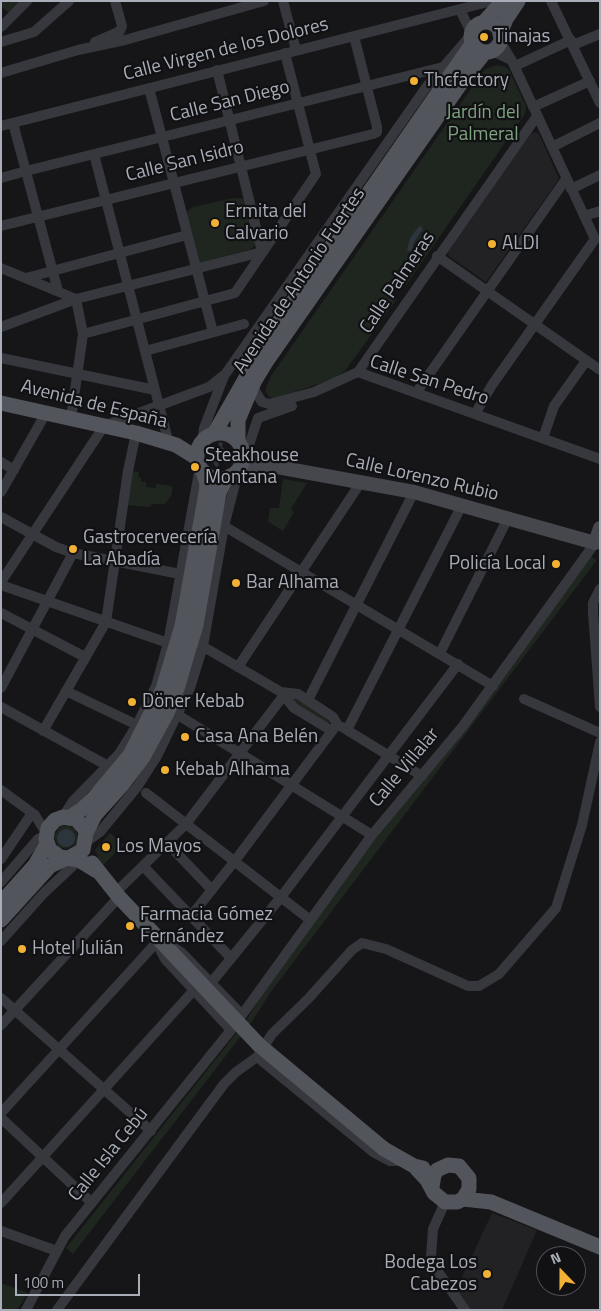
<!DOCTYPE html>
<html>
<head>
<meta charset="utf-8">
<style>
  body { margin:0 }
  #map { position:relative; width:601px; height:1311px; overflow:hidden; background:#161618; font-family:"Titillium Web",sans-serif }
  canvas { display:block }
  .frame { position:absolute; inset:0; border:2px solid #a8adb8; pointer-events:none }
  .north { position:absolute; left:536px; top:1246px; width:50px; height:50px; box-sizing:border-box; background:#111113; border:1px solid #4d4f55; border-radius:50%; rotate:338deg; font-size:14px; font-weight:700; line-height:20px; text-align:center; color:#a8adb8 }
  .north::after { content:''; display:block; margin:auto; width:18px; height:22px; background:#f2b134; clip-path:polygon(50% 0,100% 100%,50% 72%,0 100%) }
  .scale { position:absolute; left:15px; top:1274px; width:125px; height:22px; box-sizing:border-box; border:2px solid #a8adb8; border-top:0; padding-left:6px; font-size:15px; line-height:18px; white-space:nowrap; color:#a8adb8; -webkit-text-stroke:4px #111113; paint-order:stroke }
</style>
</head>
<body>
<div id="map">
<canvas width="601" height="1311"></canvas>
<div class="frame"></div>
<div class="north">N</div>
<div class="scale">100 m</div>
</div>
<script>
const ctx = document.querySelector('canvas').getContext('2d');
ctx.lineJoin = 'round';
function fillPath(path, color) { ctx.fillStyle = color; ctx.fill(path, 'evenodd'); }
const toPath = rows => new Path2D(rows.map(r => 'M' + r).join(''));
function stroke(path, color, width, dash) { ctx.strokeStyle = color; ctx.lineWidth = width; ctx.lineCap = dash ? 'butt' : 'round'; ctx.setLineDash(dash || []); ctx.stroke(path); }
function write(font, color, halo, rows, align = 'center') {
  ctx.font = font + ' "Titillium Web",sans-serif'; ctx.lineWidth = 4.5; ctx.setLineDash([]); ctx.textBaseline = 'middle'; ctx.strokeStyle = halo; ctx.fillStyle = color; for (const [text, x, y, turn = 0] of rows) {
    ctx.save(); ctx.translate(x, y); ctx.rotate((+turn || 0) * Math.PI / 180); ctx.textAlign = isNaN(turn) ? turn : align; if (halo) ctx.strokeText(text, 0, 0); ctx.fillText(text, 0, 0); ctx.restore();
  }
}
const built = toPath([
  [534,132,539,134,559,179,486,282,449,256,448,252,530,134],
  [492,1213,537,1230,502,1310,470,1310,455,1292]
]);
const green = toPath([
  [1,1,22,1,10,14,1,6],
  [496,65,506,67,509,70,526,106,525,114,406,285,401,282,392,295,397,299,345,371,333,379,275,398,269,397,265,390,271,376,484,70],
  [233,198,246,199,256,244,251,249,200,263,186,212,193,207],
  [131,471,139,472,138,477,141,478,141,482,146,482,146,487,156,488,156,484,172,486,172,494,165,504,153,504,149,507,126,505],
  [283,479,307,483,291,509,294,512,283,531,268,522,270,508,279,508],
  [591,557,597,560,270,993,251,1023,73,1254,66,1248,246,1021,264,991,338,888],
  [294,696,331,722,325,723,291,701],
  [68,825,75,829,78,837,76,845,65,849,58,847,54,836,60,826],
  [62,830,70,845,60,844,58,834],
  [110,833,124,845,102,866,95,850],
  [1,1283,28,1293,17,1310,1,1310]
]);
const water = toPath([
  [420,225,423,229,414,242,412,251,407,251,410,238],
  [219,442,223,443,222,447,228,452,225,455,227,458,216,459,219,464,217,468,209,458,212,449,218,447],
  '57 838a9 9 0 1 1 18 0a9 9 0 1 1-18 0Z'
]);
const street = toPath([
  [283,1,296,50],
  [551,1,600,103],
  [460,10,471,32],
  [1,27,27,1],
  [1,42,34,32,69,1],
  [95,42,120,31,122,26,115,1],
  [573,45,600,34],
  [492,51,509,59],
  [515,66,571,40],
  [1,73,78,50,125,40,264,1],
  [149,88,213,332],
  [533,107,590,81],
  [13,123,58,291],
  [1,126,492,1],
  [552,147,600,123],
  [94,154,169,444],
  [26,171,443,67],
  [1,178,19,173],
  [571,189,600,175],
  [584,216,600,211],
  [1,226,373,134,377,132,377,127,354,36],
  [437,256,600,370],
  [1,268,76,299],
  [26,278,187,235],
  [1,327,76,299,262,252,217,70],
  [83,334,235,293,316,174,285,53],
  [145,351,244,324],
  [1,358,155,390],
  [358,372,600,459],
  [252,386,262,402,269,404,314,392,358,372,537,116],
  [416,393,566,179],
  [475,414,492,385,595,239,512,61,500,41],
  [71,418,83,334,76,299],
  [543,438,554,406,586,361],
  [202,442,204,428,224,376,427,86,470,36],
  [242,451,250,442,258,418,292,406],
  [1,462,14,470],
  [1,492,46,413],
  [1,517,56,547,73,553,180,574],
  [224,526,493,686],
  [1,582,104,426,209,387,223,376],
  [1,585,168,643],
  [600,589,593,603,593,613,600,707],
  [1,613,85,657],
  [197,643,281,692],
  [440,653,508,518],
  [238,667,361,482],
  [1,688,73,553],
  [66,691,137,725],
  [281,692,298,694,333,717,337,724,332,731,294,708,281,692],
  [524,699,600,733],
  [308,700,414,492],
  [1,707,108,766],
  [178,715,372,835],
  [342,727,422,776],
  [347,730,462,505],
  [43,731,106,622,128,471,136,433],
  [1,790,35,815,46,833],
  [146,793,309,919],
  [63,817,73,801,119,754,137,725,156,686,168,643,200,467],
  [86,842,100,832,137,787,157,756,190,688,203,646,224,526,235,484,236,472],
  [167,843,212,890],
  [1,859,32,813],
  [143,866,231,958],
  [1,882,38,839,46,835],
  [115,893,186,824,284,695],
  [191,916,234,862,332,731],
  [155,940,165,959,231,1030],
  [1,941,44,893,79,860],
  [170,945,182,953,242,1015],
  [211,983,281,897,458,664],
  [1,998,151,1131],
  [1,1025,119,897],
  [257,1057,373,1152,390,1161,403,1161],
  [1,1113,156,943],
  [1,1118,92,1203],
  [445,1202,433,1229,431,1257,436,1269,465,1310],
  [1,1203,194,990],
  [1,1231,57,1251],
  [26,1310,65,1236,231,1030,372,835,463,726,595,543],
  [57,1310,224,1084,236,1072,257,1057,272,1034,308,999,352,950,362,943,386,949,468,986,479,986,499,974,556,908,582,825,600,742]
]);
const secondary = toPath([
  [242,452,253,461,266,465,414,492,595,543,600,528],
  [236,472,253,465,263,465]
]);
const primary = toPath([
  '471 37a15 15 0 1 1 30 0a15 15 0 1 1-30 0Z',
  [484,22,503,1],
  [500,34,506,19,518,1],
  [1,403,136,433,176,445,197,458],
  '197 456a23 23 0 1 1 46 0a23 23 0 1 1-46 0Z',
  [214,434,272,332,472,44],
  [238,442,238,420,254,382,266,362,466,76,485,52],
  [70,817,81,810,94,798,130,755,163,689,182,626,206,493,207,484,203,471],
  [86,833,95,815,122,785,143,757,167,713,178,686,196,625,219,493,224,482,230,476],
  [70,857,83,850,86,833,84,828,76,819,63,817,55,820,48,828,46,839,50,850,60,857,79,860,97,871],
  [92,863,119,897,172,953],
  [1,903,35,865,47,844],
  [1,920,50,866,67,858],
  [384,1149,414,1166,423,1168],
  [414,1166,427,1180,434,1193,445,1202,457,1202,463,1199,469,1189,469,1178,459,1166,448,1165,437,1170,434,1175,432,1187],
  [463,1199,491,1202,600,1247]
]);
const primaryBridge = toPath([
  [172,953,259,1045,384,1149]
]);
const markers = [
  [484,37,5,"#f2b134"],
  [414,81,5,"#f2b134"],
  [215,223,5,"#f2b134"],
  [492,244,5,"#f2b134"],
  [195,467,5,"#f2b134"],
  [73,549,5,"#f2b134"],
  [556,564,5,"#f2b134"],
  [236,583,5,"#f2b134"],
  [132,702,5,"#f2b134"],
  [185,737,5,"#f2b134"],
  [165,770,5,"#f2b134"],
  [106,847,5,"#f2b134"],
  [130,926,5,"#f2b134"],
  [22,949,5,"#f2b134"],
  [487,1274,5,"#f2b134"]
];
const poiNames = [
  ["Tinajas",494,37],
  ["Thcfactory",424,81],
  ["Ermita del",225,212],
  ["Calvario",225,234],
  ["ALDI",502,244],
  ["Steakhouse",205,456],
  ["Montana",205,478],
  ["Gastrocervecería",83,538],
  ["La Abadía",83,560],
  ["Policía Local",546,564,"right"],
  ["Bar Alhama",246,583],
  ["Döner Kebab",142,702],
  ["Casa Ana Belén",195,737],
  ["Kebab Alhama",175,770],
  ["Los Mayos",116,847],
  ["Farmacia Gómez",140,915],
  ["Fernández",140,937],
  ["Hotel Julián",32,949],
  ["Bodega Los",477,1263,"right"],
  ["Cabezos",477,1285,"right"]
];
const streetNames = [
  ["Calle Virgen de los Dolores",226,50,-14],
  ["Calle San Diego",230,102,-14],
  ["Calle San Isidro",185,162,-14],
  ["Avenida de Antonio Fuertes",300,281,-56],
  ["Calle Palmeras",398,283,-56],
  ["Calle San Pedro",429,381,18],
  ["Avenida de España",94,405,14],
  ["Calle Lorenzo Rubio",422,478,13],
  ["Calle Villalar",405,768,-50],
  ["Calle Isla Cebú",109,1155,-51]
];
const parkNames = [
  ["Jardín del",483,113],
  ["Palmeral",483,135]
];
fillPath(built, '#222225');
fillPath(green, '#1e261f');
fillPath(water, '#2c353c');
stroke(street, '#37383d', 10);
stroke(secondary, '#45474d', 14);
stroke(primary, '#53555c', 15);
stroke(primaryBridge, '#53555c', 15);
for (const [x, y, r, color] of markers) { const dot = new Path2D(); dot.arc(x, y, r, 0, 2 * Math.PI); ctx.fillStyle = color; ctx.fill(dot); stroke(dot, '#111113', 2); }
write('19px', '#a8adb8', '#111113', poiNames, 'left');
write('19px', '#a8adb8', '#111113', streetNames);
write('19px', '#7fa381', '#111113', parkNames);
</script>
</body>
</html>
